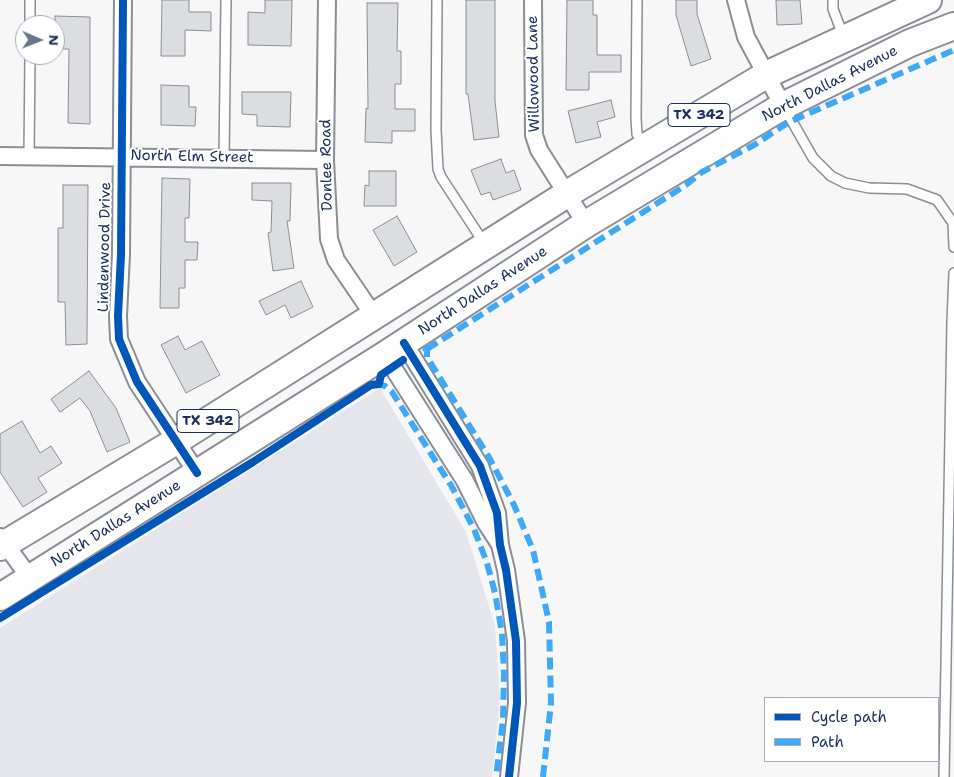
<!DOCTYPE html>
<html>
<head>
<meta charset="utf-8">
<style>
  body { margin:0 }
  #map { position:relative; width:954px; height:777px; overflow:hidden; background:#f7f7f8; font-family:"Shantell Sans",sans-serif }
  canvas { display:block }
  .legend { position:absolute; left:764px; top:697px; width:175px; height:65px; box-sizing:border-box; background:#fff; border:1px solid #a4acbf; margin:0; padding:6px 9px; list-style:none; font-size:15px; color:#1b2f5e }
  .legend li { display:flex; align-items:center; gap:10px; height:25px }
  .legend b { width:25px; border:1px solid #a4acbf }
  .north { position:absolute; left:15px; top:15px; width:50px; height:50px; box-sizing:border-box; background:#fff; border:1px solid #a4acbf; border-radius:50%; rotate:91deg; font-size:14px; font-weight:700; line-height:20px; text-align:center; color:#1b2f5e }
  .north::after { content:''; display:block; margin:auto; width:18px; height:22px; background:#687594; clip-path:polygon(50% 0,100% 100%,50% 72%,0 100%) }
</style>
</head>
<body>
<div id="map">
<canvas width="954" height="777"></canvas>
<ul class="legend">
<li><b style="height:6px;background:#0057b8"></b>Cycle path</li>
<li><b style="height:6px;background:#3fa9f5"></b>Path</li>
</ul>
<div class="north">N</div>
</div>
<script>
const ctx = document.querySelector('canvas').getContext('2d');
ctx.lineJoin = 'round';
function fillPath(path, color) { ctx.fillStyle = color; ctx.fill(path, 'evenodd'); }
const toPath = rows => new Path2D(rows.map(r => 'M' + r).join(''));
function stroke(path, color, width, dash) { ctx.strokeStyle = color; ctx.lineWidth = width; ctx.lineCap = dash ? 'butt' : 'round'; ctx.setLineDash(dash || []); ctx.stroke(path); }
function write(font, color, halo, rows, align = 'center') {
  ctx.font = font + ' "Shantell Sans",sans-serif'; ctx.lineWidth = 4; ctx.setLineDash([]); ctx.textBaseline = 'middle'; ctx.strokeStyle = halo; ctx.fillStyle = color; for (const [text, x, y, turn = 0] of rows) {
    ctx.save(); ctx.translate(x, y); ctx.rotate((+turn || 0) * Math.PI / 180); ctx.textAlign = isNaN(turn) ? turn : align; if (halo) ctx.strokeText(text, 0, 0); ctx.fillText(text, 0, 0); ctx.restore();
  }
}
const green = toPath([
  [380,388,466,532,495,626,500,699,492,777,0,777,0,628]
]);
const building = toPath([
  [162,0,189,0,189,12,211,12,211,31,185,30,185,56,161,56,162,0],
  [265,0,292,0,291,46,248,45,248,12,265,13,265,0],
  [466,0,495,0,495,101,499,137,474,140,468,94,466,94,466,0],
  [567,0,593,0,593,15,597,15,597,55,621,55,621,72,589,72,589,90,566,90,567,0],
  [676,0,697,0,697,14,711,59,691,66,676,15,676,0],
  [776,0,800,0,802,24,777,25,776,0],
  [367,3,398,3,397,51,401,51,401,84,395,84,395,109,415,109,415,131,392,131,392,143,365,142,366,108,368,109,367,3],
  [55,16,90,17,90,124,68,123,69,49,56,49,55,16],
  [161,85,189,86,189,107,196,107,195,126,161,125,161,85],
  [242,92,291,92,290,127,257,126,257,115,242,114,242,92],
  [611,100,615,117,597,122,601,137,576,143,568,111,611,100],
  [501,159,506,173,514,170,521,190,493,200,490,192,481,195,471,170,501,159],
  [369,171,396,171,396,206,364,206,365,185,369,186,369,171],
  [162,178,190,179,189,218,185,218,185,242,198,242,197,260,185,260,185,288,179,288,179,308,160,308,162,178],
  [252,183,291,183,290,221,287,221,294,268,273,271,268,233,271,232,272,201,252,200,252,183],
  [63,185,88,185,87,344,66,345,65,302,58,302,58,228,63,228,63,185],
  [397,216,417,252,394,266,373,230,397,216],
  [301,281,313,307,291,318,285,305,266,315,259,301,301,281],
  [178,336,185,350,202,341,220,375,186,393,161,345,178,336],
  [89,371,116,408,130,442,107,452,90,411,80,398,60,412,51,399,89,371],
  [22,421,40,453,51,446,62,463,38,478,47,492,23,507,0,472,0,434,22,421]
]);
const lane = toPath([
  [437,0,436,130,438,169,441,177,484,243],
  [637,0,636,118,637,134,643,145],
  [833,0,833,9,844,38],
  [30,25,30,0],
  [785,109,813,158,831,176,845,183,869,188,907,189,937,200,953,223,954,247],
  [29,156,30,55],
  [224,158,226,0],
  [952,322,954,273],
  [944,777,952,322,954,322]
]);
const street = toPath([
  [123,0,121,254,118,316,119,339,137,382,197,473],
  [327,0,325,160,329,239,336,260,374,316],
  [533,0,534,135,539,150,586,224],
  [736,0,746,37,783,106],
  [0,156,325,160],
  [404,343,480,466,497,513,500,545,506,570,516,641,517,703,509,777],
  [385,355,465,481,486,523,499,543],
  [0,537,30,578]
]);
const primary = toPath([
  [0,547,176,441,567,194,766,75,928,0],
  [0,597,385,355,586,224,783,106,910,43,954,26]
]);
const quiet = toPath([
  [423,348,427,349,427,357,490,459,514,505,533,550,549,622,551,703,543,777],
  [427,349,686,185,702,172,754,145,789,122,954,50],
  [375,384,385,386,392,392,452,487,474,529,487,563,495,593,502,633,504,673,503,720,496,777]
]);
const cycleway = toPath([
  [123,0,121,254,118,316,119,339,137,382,197,473],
  [404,343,480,466,497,513,500,545,506,570,516,641,517,703,509,777],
  [0,618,253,462,371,385,379,384,381,375,403,360]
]);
const shields = [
  [699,115,62],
  [208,421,62]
];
const shieldNames = [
  ["TX 342",699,115],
  ["TX 342",208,421]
];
const streetNames = [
  ["Willowood Lane",534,74,-91],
  ["North Dallas Avenue",830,84,-27],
  ["North Elm Street",192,157,1],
  ["Donlee Road",327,165,-91],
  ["Lindenwood Drive",105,247,-89],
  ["North Dallas Avenue",483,291,-33],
  ["North Dallas Avenue",116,524,-32]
];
fillPath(green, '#e5e6ec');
fillPath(building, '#dcdde0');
stroke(building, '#8a8e97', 1);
stroke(lane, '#8a8e97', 12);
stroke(street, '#8a8e97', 20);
stroke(primary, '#8a8e97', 30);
stroke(lane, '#fefefe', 9);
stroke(street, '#fefefe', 16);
stroke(primary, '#fefefe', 26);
stroke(quiet, '#3fa9f5', 6, [12, 6]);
stroke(cycleway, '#0057b8', 8);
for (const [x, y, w] of shields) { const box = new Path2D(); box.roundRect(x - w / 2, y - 11.5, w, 23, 4); ctx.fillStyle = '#fff'; ctx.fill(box); stroke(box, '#1b2f5e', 1); }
write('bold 14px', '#1b2f5e', null, shieldNames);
write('15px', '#1b2f5e', '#fff', streetNames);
</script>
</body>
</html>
